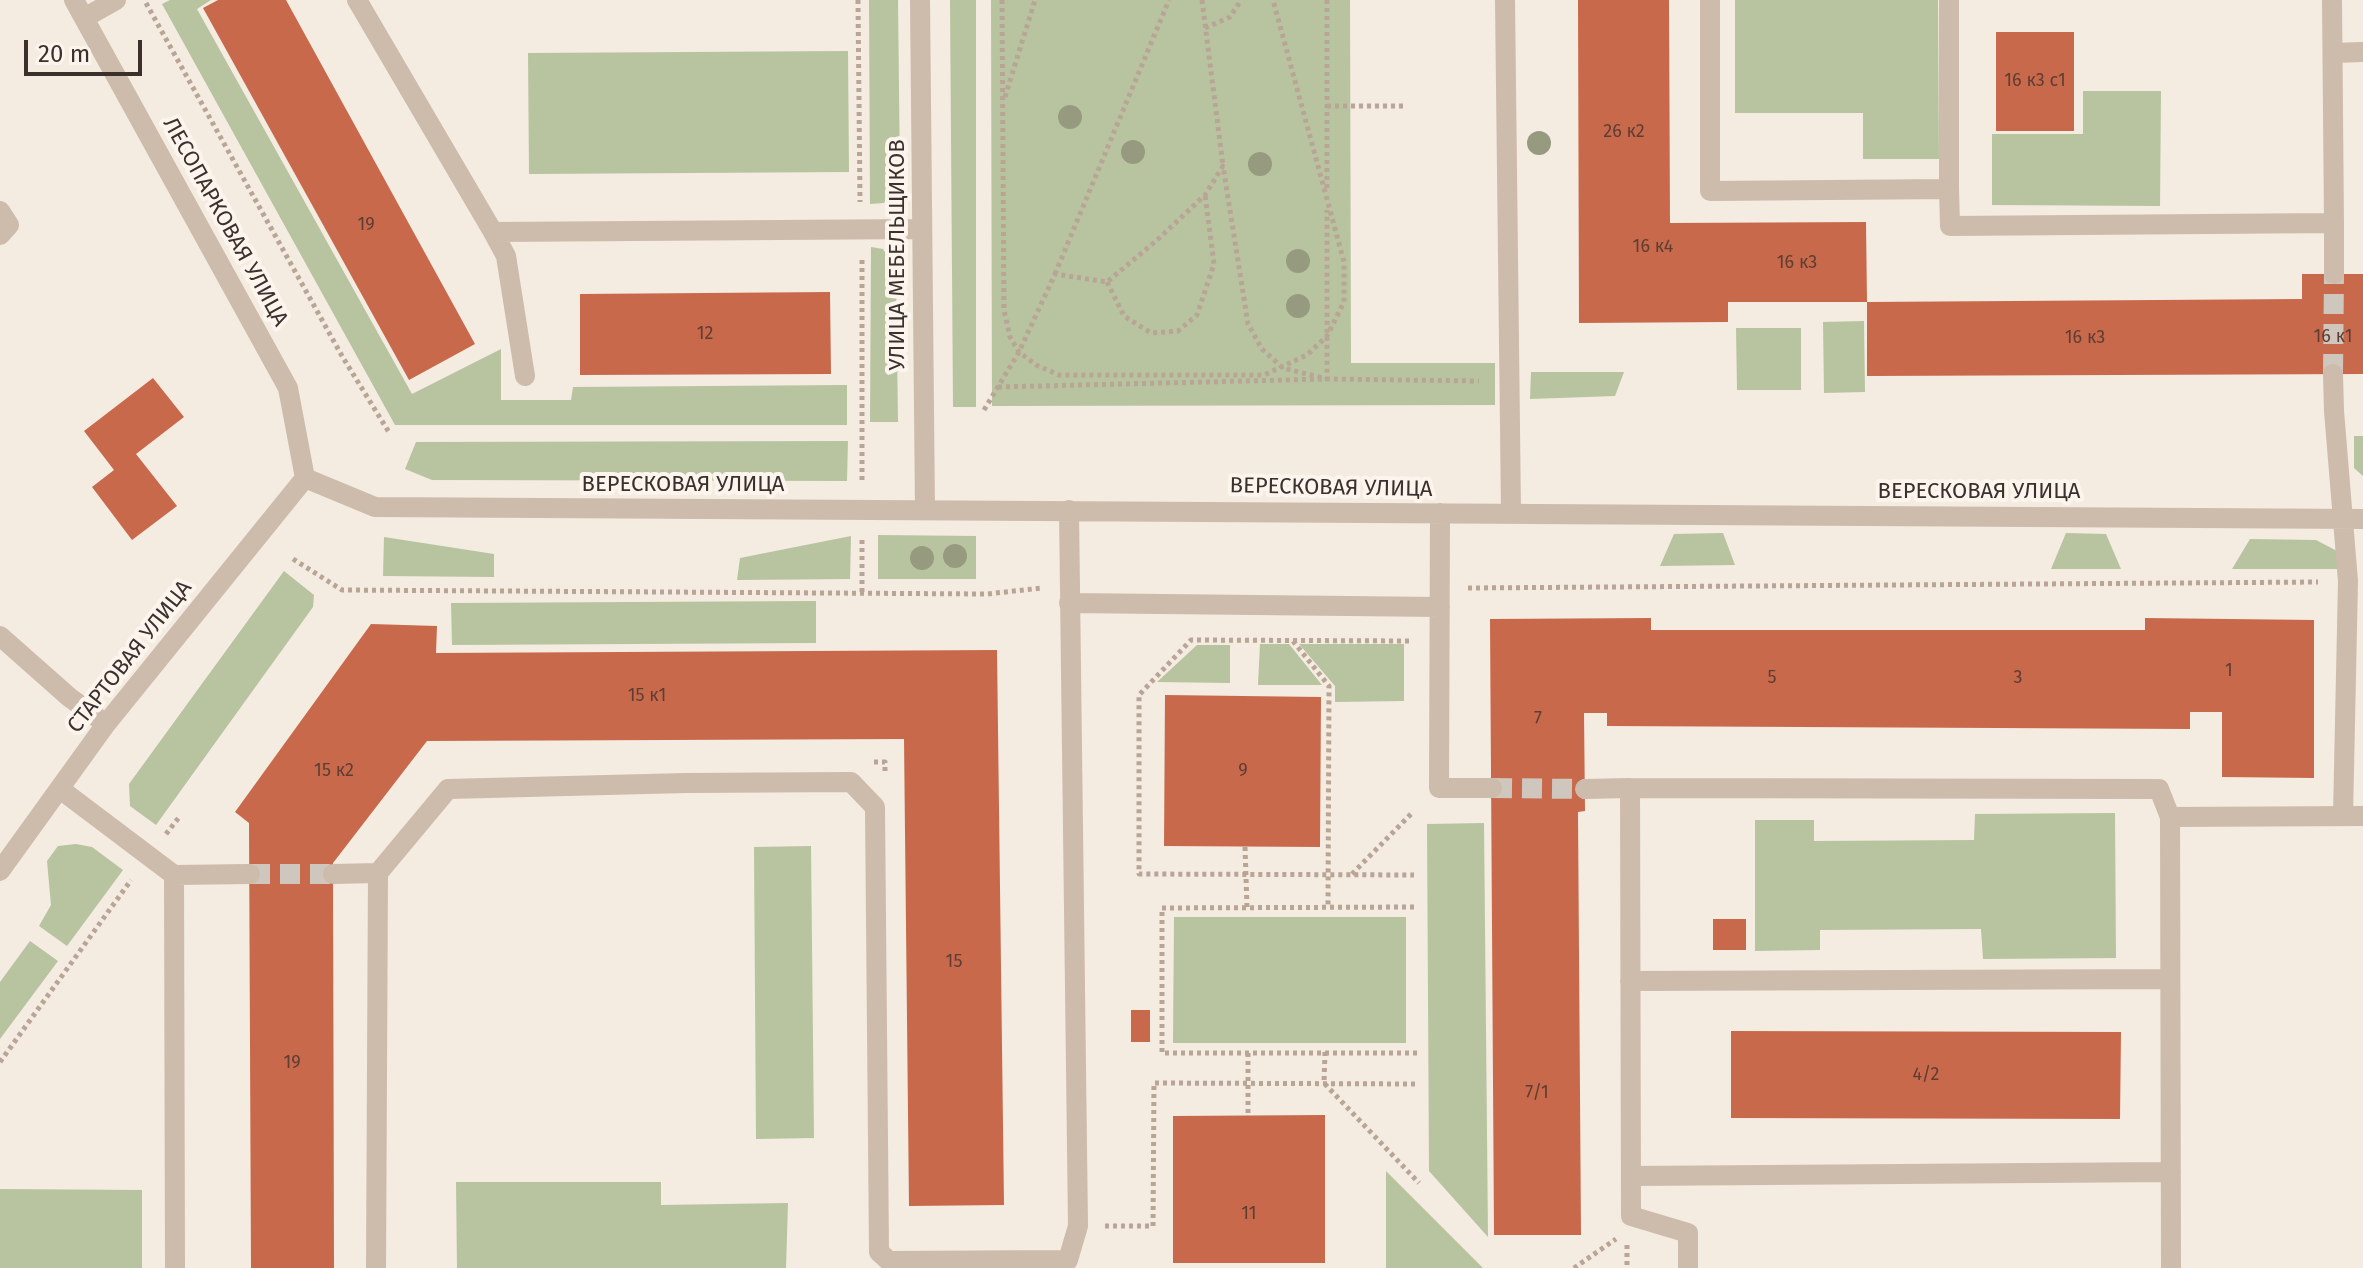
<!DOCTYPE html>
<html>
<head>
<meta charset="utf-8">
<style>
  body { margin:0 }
  #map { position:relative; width:2363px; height:1268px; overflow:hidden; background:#f4ebe1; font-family:"Fira Sans",sans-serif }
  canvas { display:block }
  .scale { position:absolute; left:24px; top:40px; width:118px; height:36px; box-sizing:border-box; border:4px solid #3b302b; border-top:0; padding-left:10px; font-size:24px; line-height:28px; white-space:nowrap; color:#3b302b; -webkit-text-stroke:6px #fbf5ee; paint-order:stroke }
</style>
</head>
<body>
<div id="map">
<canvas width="2363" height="1268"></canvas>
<div class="scale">20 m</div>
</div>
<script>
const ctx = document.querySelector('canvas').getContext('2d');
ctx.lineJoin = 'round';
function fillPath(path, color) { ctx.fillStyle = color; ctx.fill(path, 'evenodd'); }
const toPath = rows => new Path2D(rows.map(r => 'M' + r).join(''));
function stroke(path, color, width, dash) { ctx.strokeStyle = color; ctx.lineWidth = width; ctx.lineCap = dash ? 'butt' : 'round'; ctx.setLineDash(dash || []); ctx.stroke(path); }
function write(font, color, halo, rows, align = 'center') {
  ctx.font = font + ' "Fira Sans",sans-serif'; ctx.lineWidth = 8; ctx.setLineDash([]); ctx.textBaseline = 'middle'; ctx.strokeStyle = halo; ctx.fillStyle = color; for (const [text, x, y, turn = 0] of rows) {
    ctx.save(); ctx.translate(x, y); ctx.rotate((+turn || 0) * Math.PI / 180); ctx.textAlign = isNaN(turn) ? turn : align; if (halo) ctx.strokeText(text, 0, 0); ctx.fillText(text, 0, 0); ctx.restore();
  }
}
const green = toPath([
  [170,0,211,0,197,9,412,394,501,349,501,400,571,400,573,387,847,385,847,425,395,425,162,4],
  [869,0,898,0,900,177,884,203,870,204],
  [950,0,976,0,976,407,953,407],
  [991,0,1350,0,1351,363,1495,363,1495,405,992,406],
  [1735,0,1938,0,1939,159,1863,159,1863,113,1735,113],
  [848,51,849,172,529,174,528,53],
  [2083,91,2161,91,2160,206,1992,205,1992,134,2083,134],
  [871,247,883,249,896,270,898,422,870,422],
  [1864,321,1865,392,1824,393,1823,322],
  [1736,328,1801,328,1801,390,1737,390],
  [1531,372,1624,372,1615,396,1530,399],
  [2354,436,2363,436,2363,476,2354,468],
  [848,441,847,481,432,480,405,469,416,442],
  [1723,533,1735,565,1660,566,1674,534],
  [2066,533,2106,534,2121,569,2051,569],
  [878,535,976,536,976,579,878,579],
  [851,536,850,579,737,580,740,558],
  [384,537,494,554,494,577,383,576],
  [2250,539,2316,540,2337,551,2339,569,2232,569],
  [284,571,314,595,313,607,156,825,130,806,129,784],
  [816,601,816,643,452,645,451,603],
  [1260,644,1289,644,1322,685,1258,685],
  [1299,644,1404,644,1404,701,1335,702,1335,686],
  [1197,645,1230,645,1230,683,1157,682],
  [2115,813,2116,958,1983,959,1981,929,1820,930,1820,950,1755,951,1755,820,1814,820,1814,841,1974,840,1975,814],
  [1484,823,1488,1237,1429,1171,1427,824],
  [76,844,92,847,123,870,67,946,39,926,51,905,47,861,58,846],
  [811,846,814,1138,756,1139,754,847],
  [1174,917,1406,917,1406,1043,1173,1043],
  [30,941,58,961,0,1039,0,982],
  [1386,1171,1483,1268,1386,1268],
  [456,1182,661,1182,661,1205,788,1203,786,1268,457,1268],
  [0,1189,142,1190,142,1268,0,1268]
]);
const building = toPath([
  [218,0,286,0,475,344,409,380,203,8],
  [1578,0,1669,0,1670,223,1866,222,1867,302,1728,302,1728,322,1579,323],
  [1996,32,2074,32,2074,131,1996,131],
  [2302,274,2363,274,2363,374,1867,376,1867,302,2302,299],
  [830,292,831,374,580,375,580,294],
  [153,378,184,417,136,454,177,506,132,540,92,487,114,470,84,431],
  [1651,618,1651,630,2145,630,2145,618,2314,620,2314,778,2222,777,2222,712,2190,712,2190,729,1607,726,1607,713,1584,713,1585,811,1578,812,1581,1235,1494,1235,1490,619],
  [371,624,437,626,436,653,997,650,1004,1205,909,1206,904,739,427,741,333,863,334,1268,251,1268,249,823,235,812],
  [1165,695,1321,697,1320,847,1164,846],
  [1713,919,1746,919,1746,950,1713,950],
  [1131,1010,1150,1010,1150,1042,1131,1042],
  [1731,1031,2121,1032,2120,1119,1731,1118],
  [1325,1115,1325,1263,1173,1263,1173,1116]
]);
const minorTunnel = toPath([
  [2333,374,2334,274],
  [1492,788,1585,789],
  [250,874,333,874]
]);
const path = toPath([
  [858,0,860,202],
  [1002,0,1004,310,1010,337,1019,352,1036,365,1059,375,1264,375,1307,355,1327,336,1344,302,1344,262,1273,0],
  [1202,0,1223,166],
  [1327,0,1327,192],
  [146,3,342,356,390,434],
  [1205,28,1230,17,1241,0],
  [1005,97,1035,0],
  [1327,106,1403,106],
  [862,260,862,482],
  [1055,274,1169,0],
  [1107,282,1124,316,1151,333,1178,331,1197,315,1214,264,1205,195],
  [998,387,1327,379,1479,381],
  [984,410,1019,352,1055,274,1107,282,1156,241,1205,195,1223,166,1248,324,1262,349,1283,368,1327,379,1327,210],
  [862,540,862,595],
  [293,559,342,590,987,594,1042,588],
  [1468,588,2318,582],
  [1293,641,1329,686,1328,907],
  [1409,641,1191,640,1139,695,1139,874,1414,875],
  [874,762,885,762,885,774],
  [166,834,180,816],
  [1245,847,1247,907],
  [1352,874,1413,812],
  [1414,907,1162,908,1162,1053,1417,1053],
  [1325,1052,1324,1083,1419,1183],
  [1248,1053,1248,1116],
  [0,1062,131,880],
  [1105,1226,1153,1226,1154,1083,1418,1084],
  [1627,1245,1627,1268],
  [1574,1268,1616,1239]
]);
const minor = toPath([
  [74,0,288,388,305,478],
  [357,0,493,232,922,229],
  [920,0,925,510],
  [1505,0,1511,513],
  [1710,0,1710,191,1949,189,1950,226,2334,223,2332,0],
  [84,18,116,0],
  [2333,53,2363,52],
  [1949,189,1949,0],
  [0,211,9,225,0,235],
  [2334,223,2334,274],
  [493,232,506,256,525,376],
  [2333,374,2334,411,2348,581,2343,816],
  [305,478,375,507,2363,519],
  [1440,513,1439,788,1492,788],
  [1069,603,1440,607],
  [0,636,69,697,106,724],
  [60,789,174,875,250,874],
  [1585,789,1630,788],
  [2170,817,2363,816],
  [0,871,106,724,305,478],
  [333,874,378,873],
  [174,875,175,1268],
  [1630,981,2170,979],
  [1631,1176,2171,1172],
  [376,1268,378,873,448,789,686,783,851,782,875,807,879,1252,889,1261,1068,1260,1078,1226,1069,510],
  [1688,1268,1688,1233,1631,1216,1630,788,2159,789,2170,817,2171,1268]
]);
const trees = [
  [1070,117],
  [1539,143],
  [1133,152],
  [1260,164],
  [1298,261],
  [1298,306],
  [955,556],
  [922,558]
];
const numberNames = [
  ["16 к3 с1",2035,81],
  ["26 к2",1624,132],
  ["19",366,225],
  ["16 к4",1653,247],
  ["16 к3",1797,263],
  ["12",705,334],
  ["16 к1",2333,337],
  ["16 к3",2085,338],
  ["1",2229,671],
  ["5",1772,678],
  ["3",2018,678],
  ["15 к1",647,696],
  ["7",1538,719],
  ["15 к2",334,771],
  ["9",1243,771],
  ["15",954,962],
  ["19",292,1063],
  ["4/2",1926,1075],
  ["7/1",1537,1093],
  ["11",1249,1214]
];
const streetNames = [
  ["ЛЕСОПАРКОВАЯ УЛИЦА",225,222,61],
  ["УЛИЦА МЕБЕЛЬЩИКОВ",898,255,-90],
  ["ВЕРЕСКОВАЯ УЛИЦА",683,485],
  ["ВЕРЕСКОВАЯ УЛИЦА",1331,488,1],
  ["ВЕРЕСКОВАЯ УЛИЦА",1979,492],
  ["СТАРТОВАЯ УЛИЦА",130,657,-52]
];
fillPath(green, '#b8c4a0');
fillPath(building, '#c8694b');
stroke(minorTunnel, '#cfc6bd', 20, [20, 10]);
stroke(path, '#b9a596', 5, [4, 4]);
stroke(minor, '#cdbbac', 20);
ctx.fillStyle = '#969b7f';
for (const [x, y] of trees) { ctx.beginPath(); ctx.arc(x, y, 12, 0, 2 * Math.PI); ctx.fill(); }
write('18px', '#5e3e33', null, numberNames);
write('22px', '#3b302b', '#fbf5ee', streetNames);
</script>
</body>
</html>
